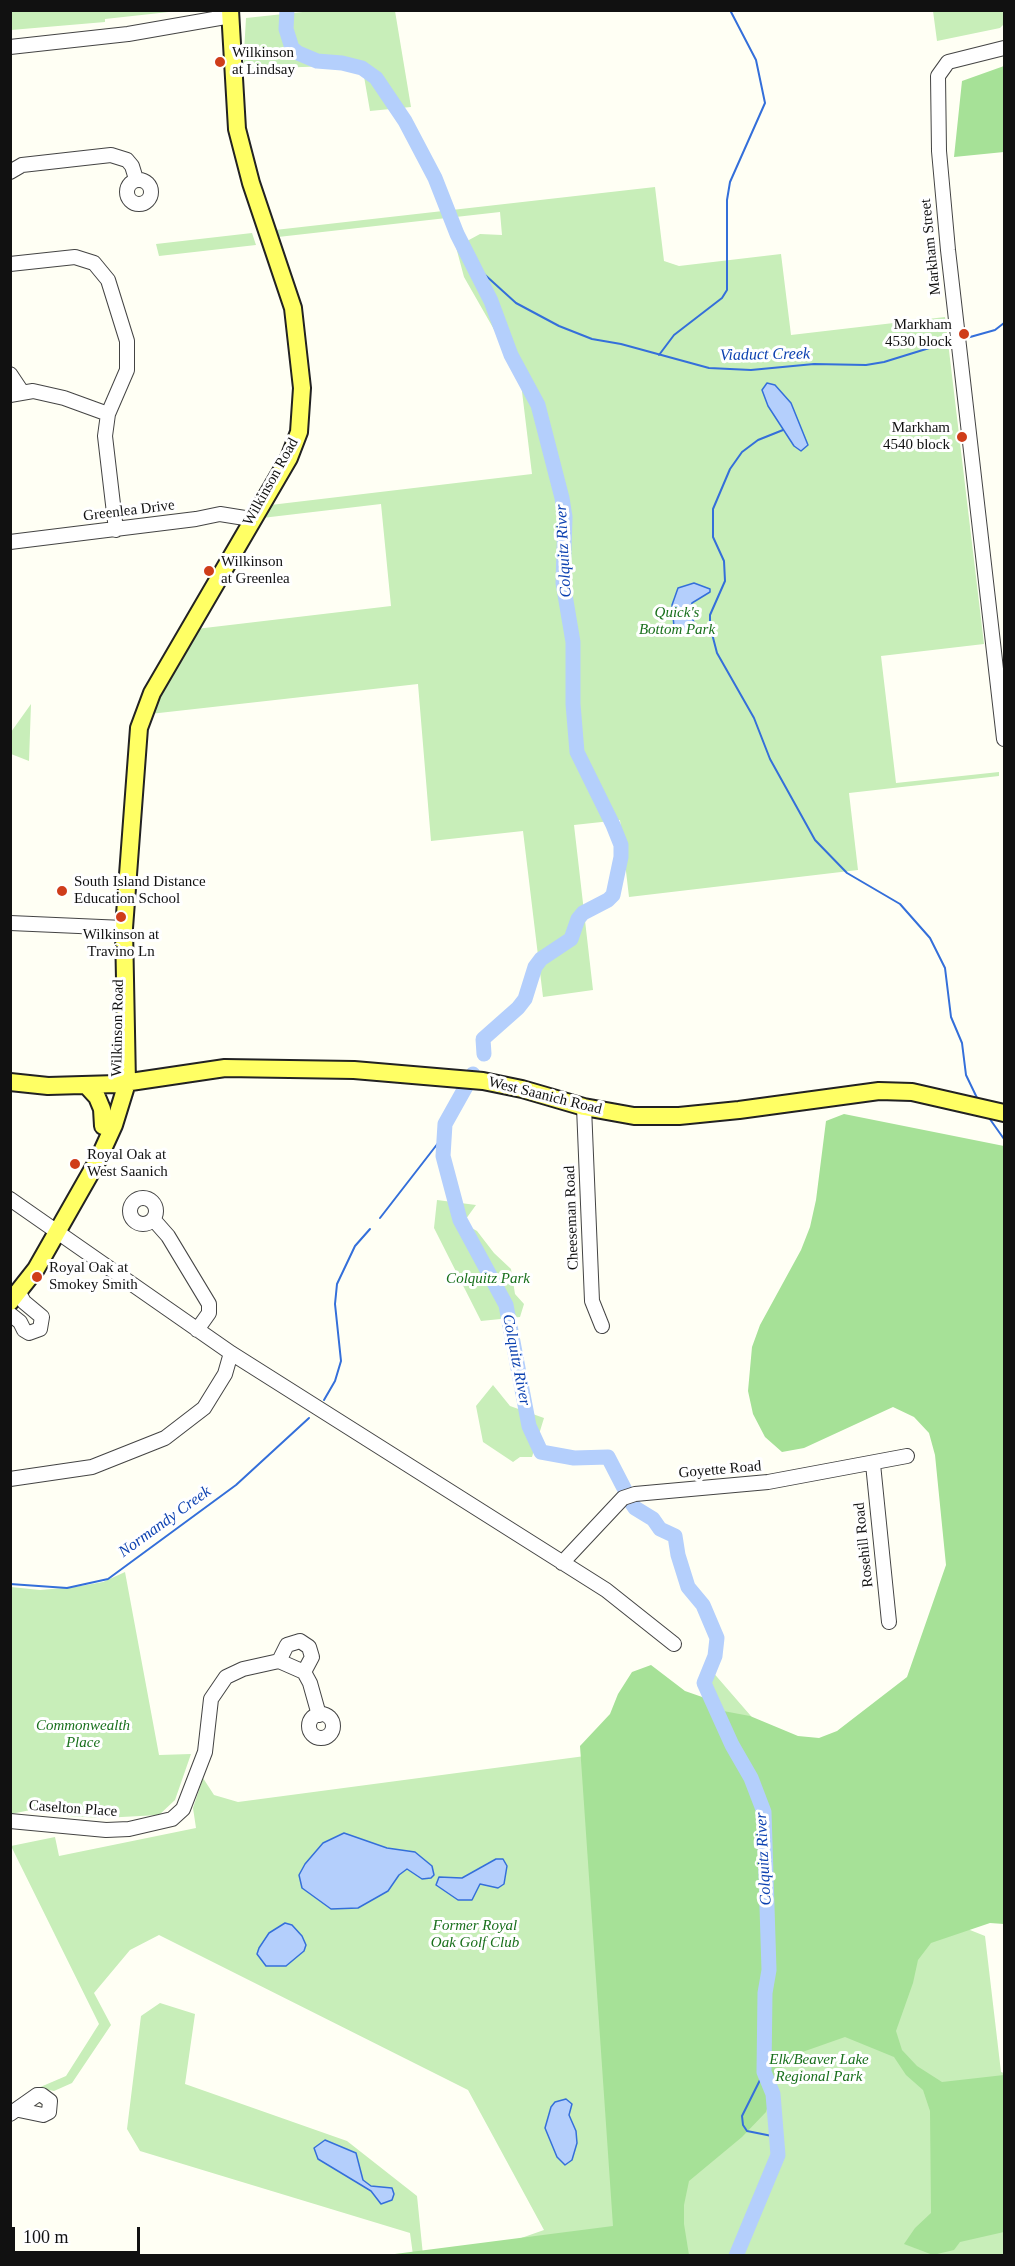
<!DOCTYPE html>
<html>
<head>
<meta charset="utf-8">
<style>
  body { margin:0 }
  #map { position:relative; width:1015px; height:2266px; overflow:hidden; background:#fffff4; font-family:Georgia,serif }
  canvas { display:block }
  .frame { position:absolute; inset:0; border:12px solid #111; pointer-events:none }
  .scale { position:absolute; left:12px; top:2227px; width:128px; height:27px; box-sizing:border-box; border:3px solid #111; border-top:0; padding-left:8px; font-size:18px; line-height:21px; white-space:nowrap; color:#111; -webkit-text-stroke:4px #fff; paint-order:stroke }
</style>
</head>
<body>
<div id="map">
<canvas width="1015" height="2266"></canvas>
<div class="frame"></div>
<div class="scale">100 m</div>
</div>
<script>
const ctx = document.querySelector('canvas').getContext('2d');
ctx.lineJoin = 'round';
function fillPath(path, color) { ctx.fillStyle = color; ctx.fill(path, 'evenodd'); }
const toPath = rows => new Path2D(rows.map(r => 'M' + r).join(''));
function stroke(path, color, width, dash) { ctx.strokeStyle = color; ctx.lineWidth = width; ctx.lineCap = dash ? 'butt' : 'round'; ctx.setLineDash(dash || []); ctx.stroke(path); }
function write(font, color, halo, rows, align = 'center') {
  ctx.font = font + ' Georgia,serif'; ctx.lineWidth = 6; ctx.setLineDash([]); ctx.textBaseline = 'middle'; ctx.strokeStyle = halo; ctx.fillStyle = color; for (const [text, x, y, turn = 0] of rows) {
    ctx.save(); ctx.translate(x, y); ctx.rotate((+turn || 0) * Math.PI / 180); ctx.textAlign = isNaN(turn) ? turn : align; if (halo) ctx.strokeText(text, 0, 0); ctx.fillText(text, 0, 0); ctx.restore();
  }
}
const green = toPath([
  [10,11,11,10,178,11,105,19,105,22,11,30],
  [312,11,395,11,411,107,370,111,362,65,243,69,246,18],
  [933,11,1004,11,1004,24,1000,28,937,41],
  [655,187,664,261,679,266,781,254,791,335,945,317,984,644,881,656,896,783,999,772,999,776,849,793,858,870,629,897,620,820,574,825,593,990,543,997,523,831,431,841,418,684,150,714,196,629,391,606,381,504,262,518,262,506,532,474,520,375,464,277,456,247,480,234,502,235,500,212,278,237,275,230],
  [252,233,256,245,159,256,156,244],
  [31,704,29,761,11,754,11,732],
  [437,1200,476,1205,463,1223,477,1231,494,1253,511,1269,515,1294,524,1304,520,1317,481,1321,434,1228],
  [493,1385,510,1406,544,1418,532,1457,520,1457,513,1462,483,1442,476,1406],
  [125,1572,159,1755,191,1754,175,1800,159,1815,103,1818,68,1816,65,1803,11,1814,11,1587,40,1590,75,1587,103,1582],
  [711,1670,874,1858,970,1930,985,1936,1001,2072,1004,2073,1004,2255,486,2255,487,2250,544,2230,468,2090,159,1935,130,1950,94,1993,111,2025,72,2083,54,2091,38,2088,66,2076,99,2024,11,1846,55,1837,59,1856,196,1828,193,1808,203,1778,214,1795,238,1802,721,1738,702,1686],
  [160,2003,195,2014,185,2084,347,2141,417,2196,423,2255,413,2255,410,2233,140,2151,127,2129,141,2016]
]);
const forest = toPath([
  [1004,66,1004,152,954,157,962,81],
  [844,1114,1004,1146,1004,1924,990,1923,931,1943,918,1960,913,1983,896,2031,902,2050,917,2066,942,2082,1004,2075,1004,2232,960,2242,954,2250,933,2255,904,2244,915,2228,931,2213,930,2111,923,2090,906,2075,894,2057,845,2037,791,2056,778,2073,766,2112,742,2137,689,2181,684,2205,684,2224,689,2255,387,2255,613,2226,580,1746,610,1714,618,1694,632,1672,651,1665,685,1691,705,1698,718,1710,750,1716,798,1736,819,1738,837,1731,907,1677,946,1565,935,1455,929,1433,914,1417,893,1407,804,1448,782,1452,765,1437,753,1414,748,1391,752,1347,760,1325,801,1250,810,1227,816,1200,826,1121]
]);
const water = toPath([
  [767,383,775,385,791,403,808,445,801,451,794,446,768,406,762,390,767,383],
  [694,583,710,589,710,592,692,603,689,612,697,628,688,634,679,635,674,627,672,605,678,588,694,583],
  [344,1833,387,1848,415,1852,432,1866,434,1875,431,1878,422,1879,407,1869,399,1875,388,1891,358,1908,331,1909,302,1888,299,1875,305,1864,323,1843,344,1833],
  [496,1859,503,1859,507,1866,504,1884,498,1888,480,1884,472,1900,458,1900,436,1885,439,1877,462,1878,496,1859],
  [285,1923,292,1925,302,1936,306,1945,304,1951,286,1966,266,1966,257,1954,259,1948,269,1933,285,1923],
  [566,2099,572,2104,569,2115,576,2131,577,2143,572,2160,565,2165,557,2157,545,2128,551,2107,555,2102,566,2099],
  [325,2140,356,2153,363,2180,371,2186,392,2188,394,2194,392,2200,381,2204,371,2191,318,2159,314,2148,325,2140]
]);
const stream = toPath([
  [473,264,516,303,559,326,592,339,621,344,709,368,751,370,814,364,866,365,884,362,952,341],
  [963,339,995,330,1004,323],
  [659,355,674,335,722,298,727,290,727,200,730,182,765,103,756,60,730,10],
  [783,430,758,440,742,452,730,469,713,509,713,537,724,561,725,581,710,615,710,626,717,653,754,718,770,759,815,840,847,873,900,904,930,938,945,968,951,1017,962,1043,966,1075,978,1100],
  [987,1115,1004,1139],
  [380,1218,442,1138],
  [324,1400,335,1381,341,1361,335,1304,337,1284,355,1246,370,1229],
  [10,1584,67,1588,108,1579,236,1485,309,1418],
  [764,2072,742,2116,743,2125,747,2131,777,2137]
]);
const river = toPath([
  [287,10,286,29,292,48,298,53,317,61,342,63,362,68,376,78,405,121,435,178,457,234,491,301,511,355,538,405,562,498,565,517,563,583,573,642,573,704,577,752,613,825,621,845,621,857,613,895,608,900,583,913,578,919,571,939,541,959,535,967,525,999,518,1008,483,1039,484,1054],
  [473,1074,445,1124,443,1156,460,1220,506,1305,529,1426,541,1452,574,1458,608,1457,625,1490],
  [629,1499,635,1508,653,1519,660,1529,675,1536,678,1555,688,1587,703,1605,717,1638,715,1656,704,1683,732,1745,751,1778,764,1812,769,1970,765,1993,764,2072,773,2094,778,2155,736,2256]
]);
const minor = toPath([
  [10,47,128,34,231,16],
  [1004,48,948,62,938,76,939,151,948,250,1004,739],
  [10,172,22,165,111,155,127,160,132,166,136,179],
  '127 192a12 12 0 1 1 24 0a12 12 0 1 1-24 0Z',
  [10,264,75,257,94,263,108,280,127,341,127,370,108,414,105,436,116,530],
  [10,374,22,392],
  [10,395,33,391,64,398,108,414],
  [10,542,196,519,220,514,251,519],
  [10,923,124,928],
  [584,1107,592,1301,602,1326],
  '130 1211a13 13 0 1 1 26 0a13 13 0 1 1-26 0Z',
  [10,1199,231,1353,606,1590,674,1644],
  [153,1219,168,1236,209,1304,209,1313,197,1330],
  [10,1314,20,1322,24,1330,29,1333,40,1329,42,1317,24,1302,19,1293],
  [873,1464,889,1622],
  [10,1479,92,1467,165,1438,204,1408,225,1374,231,1353],
  [562,1563,623,1498,635,1494,768,1482,907,1456],
  [279,1661,287,1645,300,1641,309,1647,312,1657,304,1672],
  '309 1726a12 12 0 1 1 24 0a12 12 0 1 1-24 0Z',
  [10,1821,106,1830,129,1829,172,1819,183,1809,205,1752,211,1699,226,1677,243,1669,279,1661,304,1672,310,1683,319,1715],
  [10,2114,37,2095,42,2095,50,2101,49,2112,43,2115,19,2110]
]);
const major = toPath([
  [10,1082,48,1086,117,1084,225,1068,354,1070,483,1081,522,1089,584,1107,634,1116,679,1116,739,1110,879,1091,912,1092,1004,1113],
  [86,1085,97,1097,102,1109,103,1126],
  [10,1302,36,1269,98,1160,114,1125,127,1083,124,928,139,728,152,693,289,458,299,432,302,388,293,308,251,183,237,129,230,10]
]);
const markers = [
  [220,62,6,"#cf3d1a"],
  [964,334,6,"#cf3d1a"],
  [962,437,6,"#cf3d1a"],
  [209,571,6,"#cf3d1a"],
  [62,891,6,"#cf3d1a"],
  [121,917,6,"#cf3d1a"],
  [75,1164,6,"#cf3d1a"],
  [37,1277,6,"#cf3d1a"]
];
const poiNames = [
  ["Wilkinson",232,53],
  ["at Lindsay",232,70],
  ["Markham",952,325,"right"],
  ["4530 block",952,342,"right"],
  ["Markham",950,428,"right"],
  ["4540 block",950,445,"right"],
  ["Wilkinson",221,562],
  ["at Greenlea",221,579],
  ["South Island Distance",74,882],
  ["Education School",74,899],
  ["Wilkinson at",121,935,"center"],
  ["Travino Ln",121,952,"center"],
  ["Royal Oak at",87,1155],
  ["West Saanich",87,1172],
  ["Royal Oak at",49,1268],
  ["Smokey Smith",49,1285]
];
const streetNames = [
  ["Markham Street",931,247,-96],
  ["Wilkinson Road",271,482,-61],
  ["Greenlea Drive",129,511,-7],
  ["Wilkinson Road",118,1028,-89],
  ["West Saanich Road",545,1096,14],
  ["Cheeseman Road",572,1218,-92],
  ["Goyette Road",720,1470,-5],
  ["Rosehill Road",864,1545,-96],
  ["Caselton Place",73,1809,4]
];
const parkNames = [
  ["Quick's",677,613],
  ["Bottom Park",677,630],
  ["Colquitz Park",488,1279],
  ["Commonwealth",83,1726],
  ["Place",83,1743],
  ["Former Royal",475,1926],
  ["Oak Golf Club",475,1943],
  ["Elk/Beaver Lake",819,2060],
  ["Regional Park",819,2077]
];
const waterNames = [
  ["Viaduct Creek",765,355,-1],
  ["Colquitz River",564,551,-93],
  ["Colquitz River",516,1360,79],
  ["Normandy Creek",165,1522,-36],
  ["Colquitz River",764,1859,-93]
];
fillPath(green, '#c8eeb9');
fillPath(forest, '#a6e197');
fillPath(water, '#b4cffc');
stroke(water, '#346fda', 1.5);
stroke(stream, '#346fda', 2);
stroke(river, '#b4cffc', 15);
stroke(minor, '#444', 16);
stroke(major, '#222', 20);
stroke(minor, '#fff', 14);
stroke(major, '#ffff64', 16);
for (const [x, y, r, color] of markers) { const dot = new Path2D(); dot.arc(x, y, r, 0, 2 * Math.PI); ctx.fillStyle = color; ctx.fill(dot); stroke(dot, '#fff', 2); }
write('15px', '#111', '#fff', poiNames, 'left');
write('15px', '#111', '#fff', streetNames);
write('italic 15px', '#19701c', '#fff', parkNames);
write('italic 16px', '#0c41b0', '#fff', waterNames);
</script>
</body>
</html>
